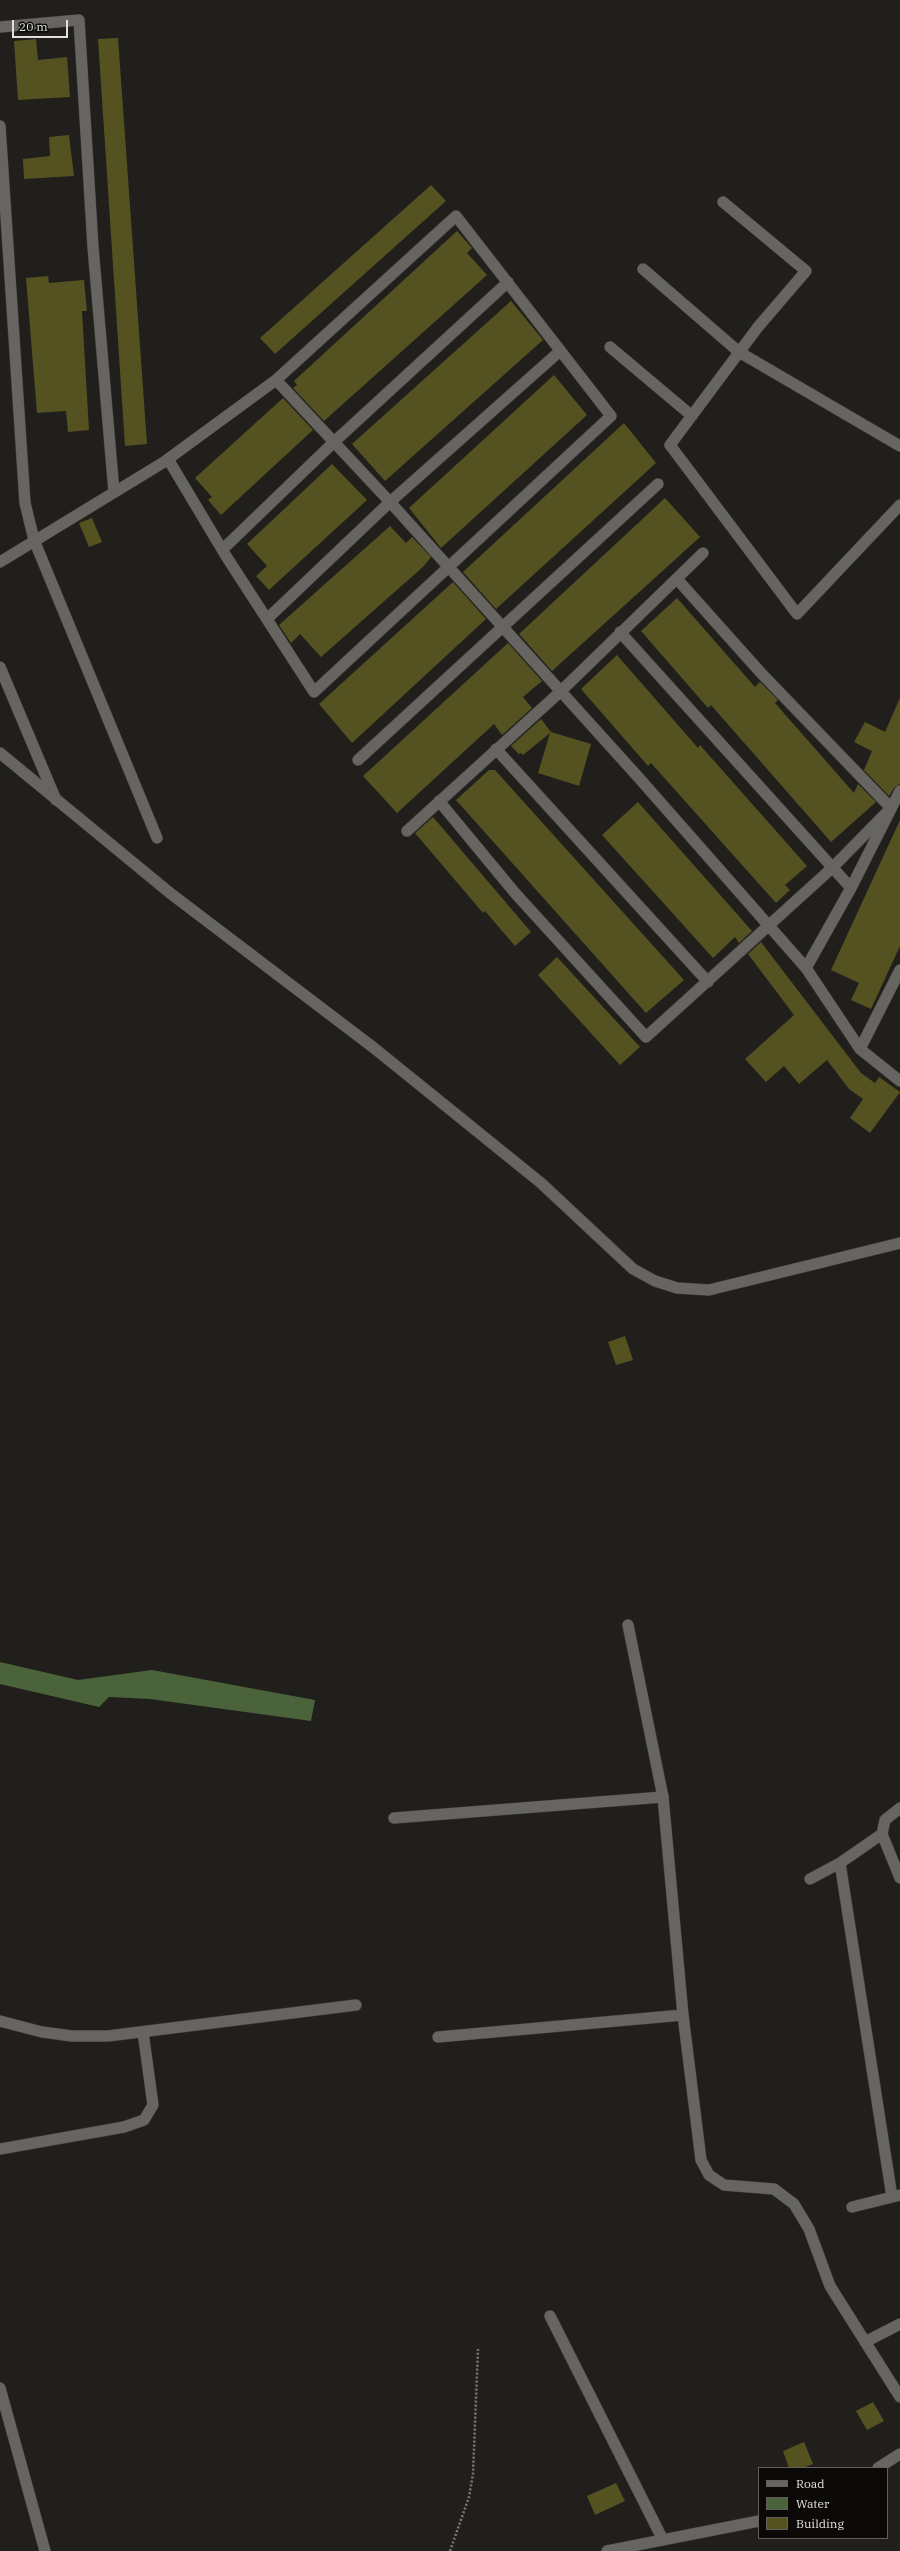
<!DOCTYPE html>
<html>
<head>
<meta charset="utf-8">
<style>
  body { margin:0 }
  #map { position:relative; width:900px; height:2551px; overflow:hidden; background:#211f1b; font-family:"IBM Plex Serif",serif }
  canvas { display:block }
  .legend { position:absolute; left:758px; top:2467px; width:130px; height:72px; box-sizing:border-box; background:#0a0907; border:1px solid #605f5d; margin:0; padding:5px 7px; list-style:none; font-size:12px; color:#e2e0de }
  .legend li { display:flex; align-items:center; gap:8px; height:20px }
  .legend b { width:20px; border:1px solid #605f5d }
  .scale { position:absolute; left:12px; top:20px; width:56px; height:18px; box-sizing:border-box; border:2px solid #e2e0de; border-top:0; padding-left:5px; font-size:12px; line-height:14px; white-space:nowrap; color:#e2e0de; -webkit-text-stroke:3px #0a0907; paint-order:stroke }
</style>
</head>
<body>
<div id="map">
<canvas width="900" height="2551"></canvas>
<ul class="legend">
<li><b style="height:5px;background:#676561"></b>Road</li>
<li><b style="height:11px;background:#4a633b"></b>Water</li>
<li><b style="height:11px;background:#545221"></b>Building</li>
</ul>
<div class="scale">20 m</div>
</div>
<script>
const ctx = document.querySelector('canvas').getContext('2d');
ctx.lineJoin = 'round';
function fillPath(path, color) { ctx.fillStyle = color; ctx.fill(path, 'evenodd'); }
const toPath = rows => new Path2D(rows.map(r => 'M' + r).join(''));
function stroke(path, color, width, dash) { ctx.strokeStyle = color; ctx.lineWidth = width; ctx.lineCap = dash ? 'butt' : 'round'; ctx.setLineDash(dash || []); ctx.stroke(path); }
const water = toPath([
  [0,1662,78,1680,152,1670,315,1700,311,1721,150,1699,109,1697,99,1707,0,1684]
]);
const building = toPath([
  [118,38,147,444,125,446,98,39],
  [36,39,38,60,67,57,70,97,18,100,14,41],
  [69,135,74,176,24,179,23,159,50,156,49,137],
  [431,185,446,201,275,354,260,338],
  [457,231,472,248,467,253,487,275,324,421,293,388,297,385,294,381],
  [48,276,49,283,84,280,87,311,82,311,89,430,68,432,66,411,37,413,26,278],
  [511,301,543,340,385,481,352,444],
  [554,375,587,415,441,548,409,508],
  [283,398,313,430,221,515,208,500,212,497,195,478],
  [624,423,656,463,496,609,463,572],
  [332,464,367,500,269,590,256,576,267,566,247,544],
  [665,498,700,537,552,671,519,634],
  [92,518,102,542,89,547,79,523],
  [390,526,406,543,412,537,431,557,424,566,321,657,300,634,291,643,279,625],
  [453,582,486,619,352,743,319,704],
  [677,598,755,687,760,682,778,700,775,703,854,793,858,784,876,802,831,842,711,705,708,708,641,631],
  [508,643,542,681,523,697,532,708,502,735,494,724,397,813,363,776],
  [617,655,698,748,700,745,807,866,785,885,790,890,776,903,651,763,648,766,581,689],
  [900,698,900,784,894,788,889,796,864,770,872,751,854,742,865,722,885,732],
  [541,719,551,732,591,744,579,786,538,773,550,733,523,755,521,753,519,754,511,746],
  [489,770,495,770,684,980,646,1013,456,800],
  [638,802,752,931,739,943,735,937,713,958,602,835],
  [433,817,531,932,515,946,485,911,483,913,415,833],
  [900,820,900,946,871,1009,851,1000,859,983,831,970],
  [761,942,861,1073,875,1083,879,1077,900,1092,870,1133,850,1118,863,1099,849,1089,827,1060,799,1084,784,1066,766,1082,745,1059,794,1015,748,954],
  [557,957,640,1047,620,1065,538,975],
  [625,1336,633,1360,616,1365,608,1342],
  [873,2402,884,2421,867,2430,856,2411],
  [804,2442,813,2464,803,2468,789,2468,783,2451],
  [616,2483,625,2501,595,2515,587,2496]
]);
const path = toPath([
  [450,2551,469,2497,473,2474,478,2349]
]);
const service = toPath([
  [394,1818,663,1797]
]);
const minor = toPath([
  [0,27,79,20,93,247,114,492],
  [0,126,25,503,34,540,157,838],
  [723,202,806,271,758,327,670,445,797,614,900,505],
  [643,269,739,352,900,446],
  [610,347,692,416],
  [168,459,226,556,314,692,611,416,456,216,276,380],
  [223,549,334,442,508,282],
  [0,562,164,462,276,380,390,502,639,778,806,968,860,1049,900,1081],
  [267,619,390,502,560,351],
  [620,632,851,888],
  [0,667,56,800],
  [496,749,708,982],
  [358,760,658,484],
  [439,801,515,893,646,1037,832,868,891,808,761,673,677,579],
  [407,831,560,692,703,553],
  [806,968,851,888,900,791],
  [860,1049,900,970],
  [628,1625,663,1797,683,2015,701,2160,709,2175,724,2185,774,2189,794,2204,809,2229,830,2286,900,2397],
  [900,1808,885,1820,882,1834,900,1878],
  [840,1863,892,2197],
  [810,1879,840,1863,882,1834],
  [0,2021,42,2032,72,2036,108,2036,356,2005],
  [438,2037,683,2015],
  [0,2149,124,2127,144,2120,153,2105,143,2032],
  [852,2207,900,2195],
  [550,2316,663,2540],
  [865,2342,900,2324],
  [0,2388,45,2551],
  [878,2468,900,2454],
  [607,2551,759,2521]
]);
const tertiary = toPath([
  [0,753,170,893,374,1048,541,1183,633,1269,655,1281,677,1288,709,1290,900,1243]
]);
fillPath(water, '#4a633b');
fillPath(building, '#545221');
stroke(service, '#3f3d3a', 12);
stroke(minor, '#3f3d3a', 12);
stroke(tertiary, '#3f3d3a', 12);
stroke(path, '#7c7a77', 2.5, [2, 2]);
stroke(service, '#676561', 11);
stroke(minor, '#676561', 11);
stroke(tertiary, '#676561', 11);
</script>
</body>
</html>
